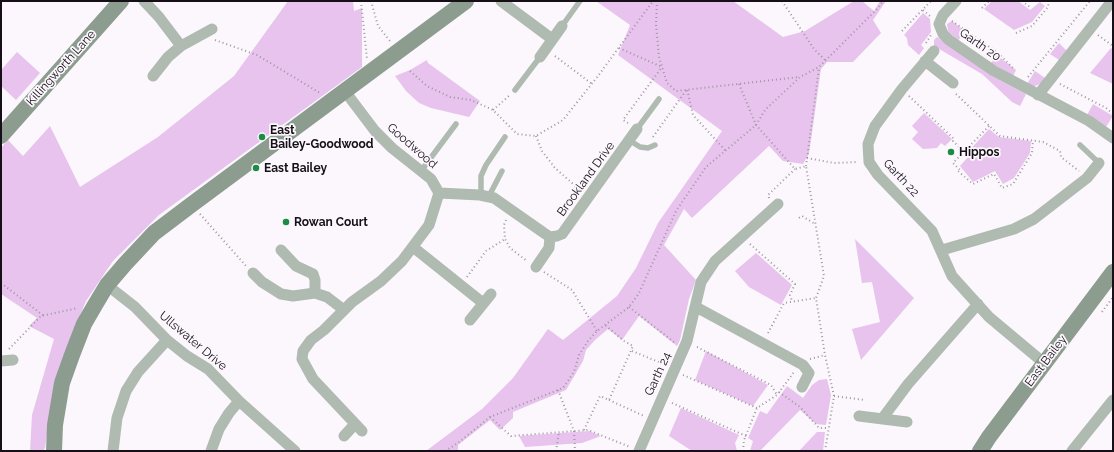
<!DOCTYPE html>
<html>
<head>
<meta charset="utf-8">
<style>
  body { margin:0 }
  #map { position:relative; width:1114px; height:452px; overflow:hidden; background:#fbf7fc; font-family:Raleway,sans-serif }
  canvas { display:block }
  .frame { position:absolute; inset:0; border:2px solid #160f17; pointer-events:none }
</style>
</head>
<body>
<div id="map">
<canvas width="1114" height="452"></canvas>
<div class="frame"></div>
</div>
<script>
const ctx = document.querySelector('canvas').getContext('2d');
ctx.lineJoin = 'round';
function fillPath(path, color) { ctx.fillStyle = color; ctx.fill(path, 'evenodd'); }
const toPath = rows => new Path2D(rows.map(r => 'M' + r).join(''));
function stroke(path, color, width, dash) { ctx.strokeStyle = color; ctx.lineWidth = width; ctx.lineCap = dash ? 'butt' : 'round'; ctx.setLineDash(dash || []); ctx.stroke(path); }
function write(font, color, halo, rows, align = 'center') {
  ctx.font = font + ' Raleway,sans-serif'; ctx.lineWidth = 3.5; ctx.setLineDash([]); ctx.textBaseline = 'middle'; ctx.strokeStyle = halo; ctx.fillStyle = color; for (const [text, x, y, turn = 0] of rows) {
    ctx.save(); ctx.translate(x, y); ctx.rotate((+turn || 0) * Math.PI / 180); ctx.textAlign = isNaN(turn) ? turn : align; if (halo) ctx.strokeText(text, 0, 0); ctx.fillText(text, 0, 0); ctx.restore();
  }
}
const green = toPath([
  [288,1,353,1,354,11,362,8,362,67,159,215,113,261,86,301,71,337,53,394,45,448,43,451,30,451,32,415,54,339,29,326,37,318,1,294,1,148,8,140,23,156,50,126,80,187,158,137,234,76],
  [596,1,733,1,783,37,805,31,854,1,862,1,874,11,880,1,886,1,873,20,881,33,853,62,827,62,821,69,809,154,803,164,783,161,769,146,692,218,684,209,664,245,696,280,689,299,680,340,677,346,639,316,622,340,608,329,595,340,586,350,583,361,566,390,513,412,513,418,500,430,490,420,458,445,458,451,426,451,482,409,513,378,548,329,563,340,617,296,636,268,658,223,722,131,618,55,630,25],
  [992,1,1018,1,1030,10,1040,2,1045,6,1032,22,1014,30,984,9],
  [923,13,930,19,931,32,921,45,924,48,919,55,908,45,907,38,904,35],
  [952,21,965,31,958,41,948,31,947,24],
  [937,37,994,77,1026,94,1020,106,1012,102,982,74,934,46,934,40],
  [1059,43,1067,51,1059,60,1050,54],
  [1111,48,1113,50,1113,84,1090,73],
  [17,52,40,73,16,100,1,86,1,70],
  [997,55,1016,70,1013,76,991,63],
  [427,60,428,63,480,101,469,117,431,108,419,103,406,91,395,76,410,70],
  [1035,71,1045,78,1042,83,1033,87,1027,84],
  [1093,104,1113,116,1106,127,1087,115],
  [924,113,952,139,945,146,941,143,937,148,923,149,912,139,918,132,912,126],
  [989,129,999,137,1031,141,1030,153,1014,178,1003,184,995,171,973,182,960,166,969,156,966,154],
  [855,239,914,298,861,360,852,329,880,322,872,282,862,283],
  [756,253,792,285,781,305,749,287,735,271],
  [706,351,768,385,753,406,695,380],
  [827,379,831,395,826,425,816,424,800,410,760,451,750,451,753,441,748,438,760,411,767,414,787,386,803,398,812,385,819,380],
  [681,408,739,435,735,443,737,451,692,451,669,436],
  [589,431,601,436,582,443,525,447,519,436],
  [817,432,825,432,823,451,799,451]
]);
const path = toPath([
  [361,1,367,59],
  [371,1,378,26,390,41],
  [657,1,656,25,659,57,667,83,676,91,799,77],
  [782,1,814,49,825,60],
  [1022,1,1031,8],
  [982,8,989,1],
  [923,10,931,17],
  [952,21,998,53,1015,70],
  [902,31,931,1],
  [1016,33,1032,26,1048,7,1049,1],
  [1098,35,1113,46],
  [215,40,257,55,320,93],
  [926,43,931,35],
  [619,48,662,67],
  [555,56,592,84],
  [410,71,427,86,450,97,471,100,493,110,517,134,536,136,563,120,598,76,653,1],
  [1028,77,1090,1],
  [739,84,756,125,795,169,806,166,824,276,816,298,825,355,834,396,825,451],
  [1060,84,1106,108,1113,114],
  [956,94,1000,136,1043,142,1060,151,1061,157,1079,171],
  [909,96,954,139,953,141,964,152],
  [493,110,510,95],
  [628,123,623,120,662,67],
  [989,126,953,163,960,170,958,171,973,184,994,174,1002,188,1013,184,1032,153,1033,140],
  [536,136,542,151,555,168,580,190],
  [653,137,687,89,693,115,725,150],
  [807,158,834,163,858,162],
  [806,166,819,68],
  [769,198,768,195,795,169],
  [200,214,246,266],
  [799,218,802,216,815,224],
  [506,220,504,225,505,239,510,248,527,261],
  [750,244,795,284,790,295,792,301],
  [544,272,572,290,597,331],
  [467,277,486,251,505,239],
  [1,283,44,316],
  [629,307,675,343],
  [1102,312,1113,297],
  [768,333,784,303,816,298],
  [697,347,771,385,777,395],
  [9,349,41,316,78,308],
  [632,351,666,365],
  [810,359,825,355],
  [683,375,757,408],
  [558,390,574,431,575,451],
  [779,392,800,407,819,428,828,428],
  [834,396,865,400],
  [609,400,644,416],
  [672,403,746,436],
  [490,417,511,436,588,430,630,447],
  [584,430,600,396,609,400,633,346,624,341,605,325],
  [445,451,458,443,490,417,563,388,574,372,579,355,588,341,597,331,629,307,639,293,676,211,706,167,756,125,765,110,800,77,819,67,878,8,883,1],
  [556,451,559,432],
  [743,451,744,440,757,408,777,395,794,372]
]);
const lane = toPath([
  [562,26,580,1],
  [515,90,540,57],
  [637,129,659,99],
  [629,140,640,147,648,148,655,145],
  [1080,145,1099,163],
  [421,171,456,124],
  [481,195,481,176,486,165,505,137],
  [489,196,502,171]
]);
const street = toPath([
  [144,1,159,17,181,46],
  [501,1,552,39],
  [956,1,943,15,939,24,943,34,949,40,994,71,1089,121,1113,138],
  [934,51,902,89,875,126,868,144,869,162,878,175,932,231,952,276,989,317,1044,363],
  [540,57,562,26],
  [925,61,953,83],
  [153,76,168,57,181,46,212,29],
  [344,90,375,131,392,148,431,179,439,193,429,225,402,261,381,281,352,302,324,330,311,340,303,351,302,359,313,379,362,431],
  [1038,95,1112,1],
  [439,193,480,195,494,198,544,233,550,237,557,236,562,234,637,129],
  [413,247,483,303],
  [281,250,296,266,313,274,315,280,315,293],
  [942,250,1014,229,1034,219,1087,178,1099,163],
  [536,267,549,248,550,237],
  [253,273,262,282,281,294,293,296,315,293,327,297,344,310],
  [107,285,135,307,167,340,187,356,208,369,239,401,295,451],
  [696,307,803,365,809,373,802,387],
  [470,320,491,294],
  [1,361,13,360],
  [859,416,907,422],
  [882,419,908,384,978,304],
  [344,436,355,424],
  [113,451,117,418,126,391,138,372,167,340],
  [211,451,219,429,229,413,239,401],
  [639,451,687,341,701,282,715,261,778,204],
  [1072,451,1113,400]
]);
const secondary = toPath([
  [1,136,121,1],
  [54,451,55,425,62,383,72,355,84,324,95,305,107,285,125,264,154,233,191,205,466,1],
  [980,451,989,437,1113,272]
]);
const markers = [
  [262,137,4,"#198c45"],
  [951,152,4,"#198c45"],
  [256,168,4,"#198c45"],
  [286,222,4,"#198c45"]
];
const streetNames = [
  ["Garth 20",980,45,35],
  ["Killingworth Lane",61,68,-48],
  ["Goodwood",412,146,41],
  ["Garth 22",901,178,47],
  ["Brookland Drive",586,179,-54],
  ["Ullswater Drive",193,341,40],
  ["East Bailey",1046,361,-53],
  ["Garth 24",658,374,-65]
];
const poiNames = [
  ["East",270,130],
  ["Bailey-Goodwood",270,144],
  ["Hippos",959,152],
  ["East Bailey",264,168],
  ["Rowan Court",294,222]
];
fillPath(green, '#e7c3ed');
stroke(path, '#9d989e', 2, [1, 3]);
stroke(lane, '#afbab1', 5.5);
stroke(street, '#afbab1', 11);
stroke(secondary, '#8c9c8f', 16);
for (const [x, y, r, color] of markers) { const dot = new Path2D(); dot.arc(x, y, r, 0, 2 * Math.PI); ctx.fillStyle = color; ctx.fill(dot); stroke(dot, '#fbf7fc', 1.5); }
write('12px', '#160f17', '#fbf7fc', streetNames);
write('bold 12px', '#160f17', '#fbf7fc', poiNames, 'left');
</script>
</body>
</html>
